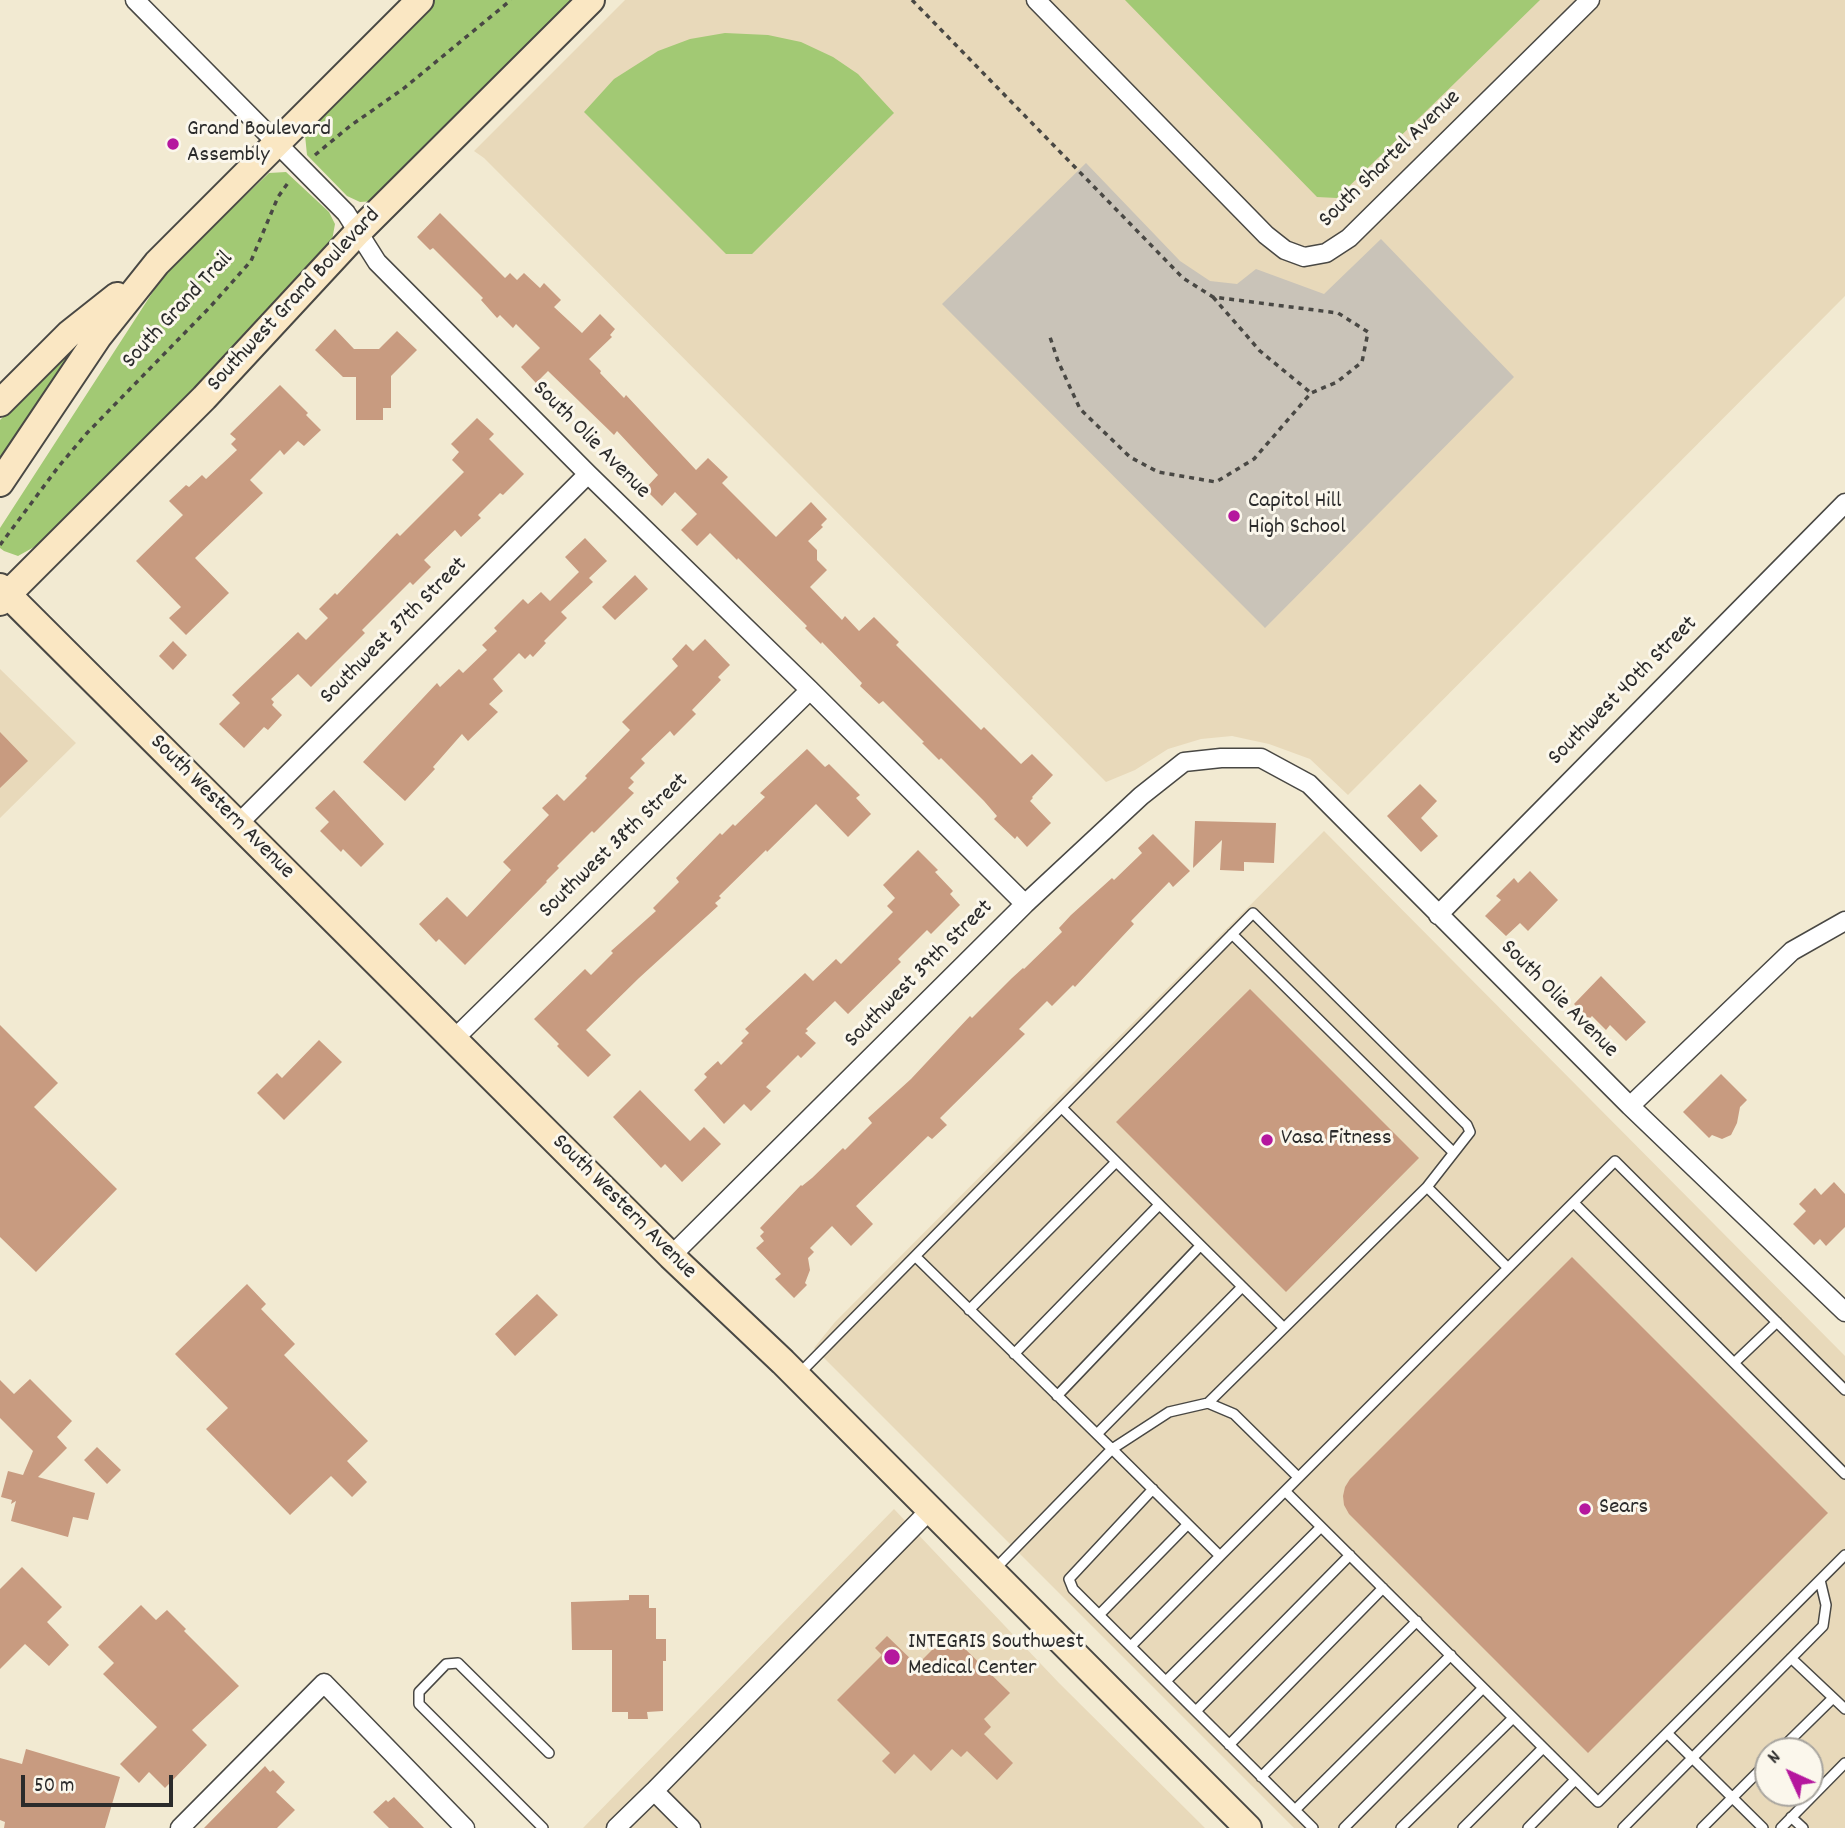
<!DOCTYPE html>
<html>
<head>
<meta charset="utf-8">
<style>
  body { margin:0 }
  #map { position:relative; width:1845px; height:1828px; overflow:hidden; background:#f2ead2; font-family:Dekko,sans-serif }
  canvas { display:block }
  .north { position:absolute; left:1754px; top:1737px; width:70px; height:70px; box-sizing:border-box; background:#fbf7ec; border:2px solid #a8a59f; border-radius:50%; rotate:315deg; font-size:19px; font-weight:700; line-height:28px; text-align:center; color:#2b2b2b }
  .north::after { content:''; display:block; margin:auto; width:24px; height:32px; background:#b5179e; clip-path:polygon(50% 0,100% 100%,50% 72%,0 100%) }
  .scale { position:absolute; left:21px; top:1775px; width:152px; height:32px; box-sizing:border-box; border:4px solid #2b2b2b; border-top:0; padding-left:9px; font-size:21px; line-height:24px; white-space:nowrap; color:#2b2b2b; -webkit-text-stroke:5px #fbf7ec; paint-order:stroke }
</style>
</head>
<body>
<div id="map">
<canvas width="1845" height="1828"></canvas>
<div class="north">N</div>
<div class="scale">50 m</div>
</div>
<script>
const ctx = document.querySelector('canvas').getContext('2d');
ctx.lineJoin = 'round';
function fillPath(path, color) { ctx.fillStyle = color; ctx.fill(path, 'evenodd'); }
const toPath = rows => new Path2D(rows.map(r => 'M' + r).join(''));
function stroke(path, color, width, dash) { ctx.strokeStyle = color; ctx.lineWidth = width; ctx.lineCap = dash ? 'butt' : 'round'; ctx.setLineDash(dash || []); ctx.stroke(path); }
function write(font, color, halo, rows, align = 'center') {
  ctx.font = font + ' Dekko,sans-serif'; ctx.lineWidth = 6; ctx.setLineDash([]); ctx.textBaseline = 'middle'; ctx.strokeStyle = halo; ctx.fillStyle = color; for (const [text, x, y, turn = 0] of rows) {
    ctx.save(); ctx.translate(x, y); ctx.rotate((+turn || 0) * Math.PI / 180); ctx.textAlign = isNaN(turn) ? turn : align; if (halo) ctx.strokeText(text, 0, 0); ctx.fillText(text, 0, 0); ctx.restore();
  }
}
const built = toPath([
  [625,0,1845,0,1845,296,1348,795,1310,759,1269,744,1232,736,1201,739,1168,749,1135,770,1106,782,484,158,474,151],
  [0,669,76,743,0,818],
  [1324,831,1845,1356,1845,1828,1294,1828,814,1348,835,1322],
  [1768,1751,1810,1751,1810,1793,1768,1793],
  [894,1509,1059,1683,1205,1828,583,1828]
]);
const industrial = toPath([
  [1086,163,1180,261,1210,281,1237,284,1256,269,1324,294,1381,239,1514,377,1265,628,942,304]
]);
const green = toPath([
  [434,0,577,0,374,201,360,202,347,196,307,155,305,135,308,125],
  [1125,0,1540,0,1337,198,1317,197],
  [725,33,768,35,801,42,833,57,858,74,894,113,752,254,726,254,584,112,614,79,658,51,690,39],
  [286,172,329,212,335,224,331,246,203,385,52,537,18,556,4,551,0,548,0,528,167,270,269,173],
  [75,345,78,346,0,464,0,420]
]);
const building = toPath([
  [440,213,505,278,510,273,517,280,524,273,540,288,544,283,561,300,554,307,582,333,600,314,615,329,610,335,612,337,589,359,601,371,600,373,624,398,626,395,696,470,708,458,728,477,722,483,776,537,811,502,827,519,821,525,823,527,808,541,817,550,817,560,827,570,810,587,842,620,845,616,859,631,874,617,899,642,896,645,981,730,984,727,1021,764,1032,754,1053,775,1032,797,1033,798,1030,801,1051,823,1027,847,1017,836,1015,839,994,819,997,816,984,801,941,758,939,760,922,743,924,742,883,701,879,704,860,686,862,683,822,642,821,644,805,628,807,626,738,558,737,560,710,533,697,546,681,530,697,514,675,492,662,506,645,489,658,475,617,431,614,435,548,371,536,383,521,367,540,348,516,324,513,328,500,315,497,318,481,300,483,298,433,248,430,250,417,237],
  [335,329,354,349,379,349,397,331,417,350,391,376,391,408,383,408,383,420,356,420,356,377,343,377,315,350],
  [280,385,308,413,306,415,321,430,304,446,298,441,284,455,280,450,250,480,263,493,195,558,229,593,186,635,169,618,181,607,136,561,183,515,169,501,186,485,189,487,202,475,206,479,237,450,231,444,236,439,230,434],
  [477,418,494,434,489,439,524,474,503,495,500,493,478,515,481,518,461,537,455,530,424,560,431,567,413,585,410,582,362,630,365,633,311,687,298,674,271,699,274,702,272,705,282,715,268,730,264,727,244,748,219,724,240,703,232,695,298,632,306,640,328,618,319,609,335,593,337,595,397,533,400,536,464,472,452,460,459,452,451,444],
  [585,538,607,561,589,578,593,582,561,612,567,618,544,641,546,643,533,657,530,654,525,659,519,653,493,679,503,691,489,704,498,712,468,741,462,734,433,767,435,769,405,801,363,762,437,683,440,687,459,669,463,673,487,650,482,645,497,631,494,628,523,599,528,604,541,592,550,601,579,572,565,557],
  [635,575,648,589,615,620,602,607],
  [705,639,730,665,718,677,721,680,692,710,696,714,674,736,670,731,641,759,645,763,630,778,634,782,628,788,634,793,594,833,592,831,557,866,559,868,546,881,547,882,465,965,439,939,436,942,419,924,447,897,467,917,511,870,503,862,549,815,542,808,557,794,564,801,587,778,585,776,630,730,622,722,678,666,672,659,686,644,693,651],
  [173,641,187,655,173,670,159,656],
  [0,732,28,761,0,788],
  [807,749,825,767,829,764,860,795,856,798,871,814,848,837,816,804,767,852,766,850,719,896,721,898,715,903,718,906,639,978,586,1030,611,1055,588,1077,557,1046,559,1044,534,1019,585,969,591,975,613,953,611,951,656,911,653,908,679,882,676,878,720,833,722,835,733,824,735,826,765,797,760,793],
  [1420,784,1437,801,1421,818,1438,836,1421,852,1387,816],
  [334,790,384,844,361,867,343,849,341,852,320,831,329,822,315,808],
  [1195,821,1276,823,1274,863,1244,862,1244,871,1220,870,1222,840,1193,868],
  [1153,834,1190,871,1173,887,1169,882,1131,921,1134,924,1075,987,1073,985,1052,1006,1047,1001,1019,1029,1025,1034,940,1118,947,1125,932,1139,928,1136,856,1206,873,1224,851,1246,832,1226,810,1248,814,1252,808,1258,810,1270,805,1283,807,1285,794,1298,775,1279,781,1274,756,1248,764,1241,760,1236,764,1232,760,1228,801,1185,802,1186,812,1178,843,1148,845,1150,872,1123,868,1118,911,1079,970,1016,972,1018,1012,978,1023,968,1024,969,1062,932,1059,928,1071,915,1112,878,1114,880,1142,853,1138,848],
  [918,850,938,870,935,872,953,891,950,894,960,905,931,934,927,930,898,959,901,962,848,1014,835,1001,806,1029,808,1031,805,1033,816,1043,801,1058,798,1055,766,1087,771,1091,751,1111,744,1104,724,1124,694,1090,707,1077,704,1074,718,1061,721,1065,743,1043,741,1041,749,1033,745,1029,805,973,813,981,836,959,841,964,893,912,887,906,895,898,883,885],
  [1530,871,1558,900,1528,931,1520,923,1506,936,1485,916,1501,900,1496,896,1514,878,1518,883],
  [1601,976,1646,1022,1626,1041,1610,1025,1606,1030,1592,1016,1589,1019,1574,1004],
  [1250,989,1419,1158,1286,1292,1116,1122],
  [0,1025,58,1083,34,1107,117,1189,36,1272,0,1237],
  [319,1040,342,1062,284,1120,257,1093,277,1073,282,1078],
  [1721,1074,1747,1100,1740,1107,1737,1123,1731,1135,1722,1139,1712,1135,1709,1138,1683,1112],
  [640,1090,690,1141,704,1127,721,1144,682,1182,665,1164,661,1168,613,1117],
  [1834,1182,1845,1194,1845,1227,1826,1246,1820,1239,1814,1245,1793,1224,1806,1211,1799,1204,1815,1188,1821,1195],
  [1572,1257,1828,1513,1588,1753,1349,1514,1344,1505,1343,1496,1345,1487,1350,1479],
  [247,1284,266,1304,261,1309,295,1344,284,1355,368,1441,347,1461,367,1482,352,1497,331,1476,290,1515,206,1429,228,1408,175,1354],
  [537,1294,558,1315,515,1356,495,1334],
  [30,1379,72,1421,57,1437,67,1448,38,1477,95,1493,88,1520,73,1517,68,1537,11,1521,16,1501,11,1504,12,1500,1,1497,8,1471,23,1475,33,1451,0,1418,0,1380,14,1394],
  [97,1447,121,1470,107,1484,84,1460],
  [22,1567,62,1607,47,1622,69,1645,49,1666,25,1644,0,1669,0,1589],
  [629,1595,649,1595,649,1608,656,1608,656,1639,666,1639,666,1661,663,1661,663,1711,647,1712,648,1719,628,1719,628,1712,612,1712,612,1650,572,1650,571,1602,629,1600],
  [141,1605,156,1620,167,1610,186,1629,184,1631,239,1686,192,1730,207,1745,165,1788,149,1772,139,1783,120,1764,157,1727,103,1674,114,1663,98,1647],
  [887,1636,917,1665,944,1638,952,1646,957,1641,1010,1693,984,1719,991,1727,984,1734,1013,1763,997,1780,967,1751,961,1757,952,1749,931,1771,914,1754,895,1774,882,1761,890,1753,837,1700,882,1655,875,1648],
  [26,1749,120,1777,105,1828,4,1828,5,1822,0,1820,0,1758,22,1764],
  [265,1766,270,1772,273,1770,285,1782,276,1792,295,1810,277,1828,204,1828],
  [394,1797,424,1828,389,1828,373,1812,386,1800,388,1802]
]);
const path = toPath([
  [912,0,1183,278,1213,297,1338,313,1368,332,1362,362,1337,382,1311,393,1254,459,1216,482,1158,472,1130,457,1080,409,1058,361,1049,334],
  [315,155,350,126,403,89,511,0],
  [1213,297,1260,351,1311,393],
  [0,545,59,466,87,433,210,307,251,261,278,197,290,180]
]);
const lane = toPath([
  [1232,934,1453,1152],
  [1063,1109,1284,1328],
  [1574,1203,1845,1474],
  [916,1257,1112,1449,1169,1412,1208,1403,1234,1414,1298,1477],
  [969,1310,1116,1162],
  [1014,1354,1159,1205],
  [1734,1363,1777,1322],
  [798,1375,1253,913,1467,1125,1470,1132,1427,1187,1508,1268],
  [1057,1396,1200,1246],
  [1208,1403,1427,1187],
  [1097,1434,1242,1287],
  [1153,1489,1069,1579,1073,1589,1313,1828],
  [1285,1491,1598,1802,1845,1555],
  [995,1569,1112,1449,1220,1556,1615,1161,1845,1390],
  [1099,1615,1187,1525],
  [1131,1646,1220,1556],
  [1791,1658,1845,1709],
  [1166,1681,1321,1527],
  [1196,1711,1350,1555],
  [1667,1733,1763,1828],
  [1229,1745,1383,1588],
  [1779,1751,1833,1698],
  [1261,1777,1417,1621],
  [1295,1810,1451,1655],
  [1791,1817,1803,1828],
  [543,1828,419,1704,419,1692,446,1664,458,1663,549,1753],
  [1344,1828,1483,1688],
  [1401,1828,1513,1718],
  [1463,1828,1543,1748],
  [1528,1828,1575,1780],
  [1623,1828,1823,1626,1826,1605,1820,1580],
  [1702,1828,1768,1762],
  [1781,1828,1845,1763]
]);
const street = toPath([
  [135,0,346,213,377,262,588,474,810,690,1025,904],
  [1036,0,1266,235,1285,250,1304,257,1326,253,1349,238,1590,0],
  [237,825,588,474],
  [1438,915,1845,503],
  [454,1039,810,690],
  [1630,1106,1792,951,1845,921],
  [671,1256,1025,904,1141,796,1184,762,1221,758,1261,758,1309,784,1630,1106,1845,1312],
  [180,1828,324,1683,465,1828],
  [616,1828,654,1791],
  [691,1828,654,1791,930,1510]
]);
const secondary = toPath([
  [0,403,69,334,117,296],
  [0,483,98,337,157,263,420,0],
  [0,587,671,1256,783,1362,1248,1828],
  [0,602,204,398,358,232,591,0]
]);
const markers = [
  [173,144,7,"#b5179e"],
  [1234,516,7,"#b5179e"],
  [1267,1140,7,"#b5179e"],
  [1585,1509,7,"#b5179e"],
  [892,1657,9,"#b5179e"]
];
const poiNames = [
  ["Grand Boulevard",187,131],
  ["Assembly",187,157],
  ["Capitol Hill",1248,503],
  ["High School",1248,529],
  ["Vasa Fitness",1281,1140],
  ["Sears",1599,1509],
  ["INTEGRIS Southwest",908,1644],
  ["Medical Center",908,1670]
];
const streetNames = [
  ["South Shartel Avenue",1391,160,-44],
  ["Southwest Grand Boulevard",295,301,-47],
  ["South Grand Trail",179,311,-47],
  ["South Olie Avenue",590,441,45],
  ["Southwest 37th Street",395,632,-45],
  ["Southwest 40th Street",1624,692,-45],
  ["South Western Avenue",221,808,45],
  ["Southwest 38th Street",615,847,-44],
  ["Southwest 39th Street",920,975,-45],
  ["South Olie Avenue",1558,1000,45],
  ["South Western Avenue",623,1208,45]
];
fillPath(built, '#e8d9ba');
fillPath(industrial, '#c9c3b8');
fillPath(green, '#a2c974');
fillPath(building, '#c89b80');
stroke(lane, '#494844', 12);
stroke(street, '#494844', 21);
stroke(secondary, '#494844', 30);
stroke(path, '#494844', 3.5, [5, 5]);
stroke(lane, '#fff', 9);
stroke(street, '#fff', 18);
stroke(secondary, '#fae7c3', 26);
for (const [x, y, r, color] of markers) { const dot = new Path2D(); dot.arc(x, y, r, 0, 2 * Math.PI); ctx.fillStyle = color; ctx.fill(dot); stroke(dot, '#fbf7ec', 2.5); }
write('23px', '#2b2b2b', '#fbf7ec', poiNames, 'left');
write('23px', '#2b2b2b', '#fbf7ec', streetNames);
</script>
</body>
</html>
